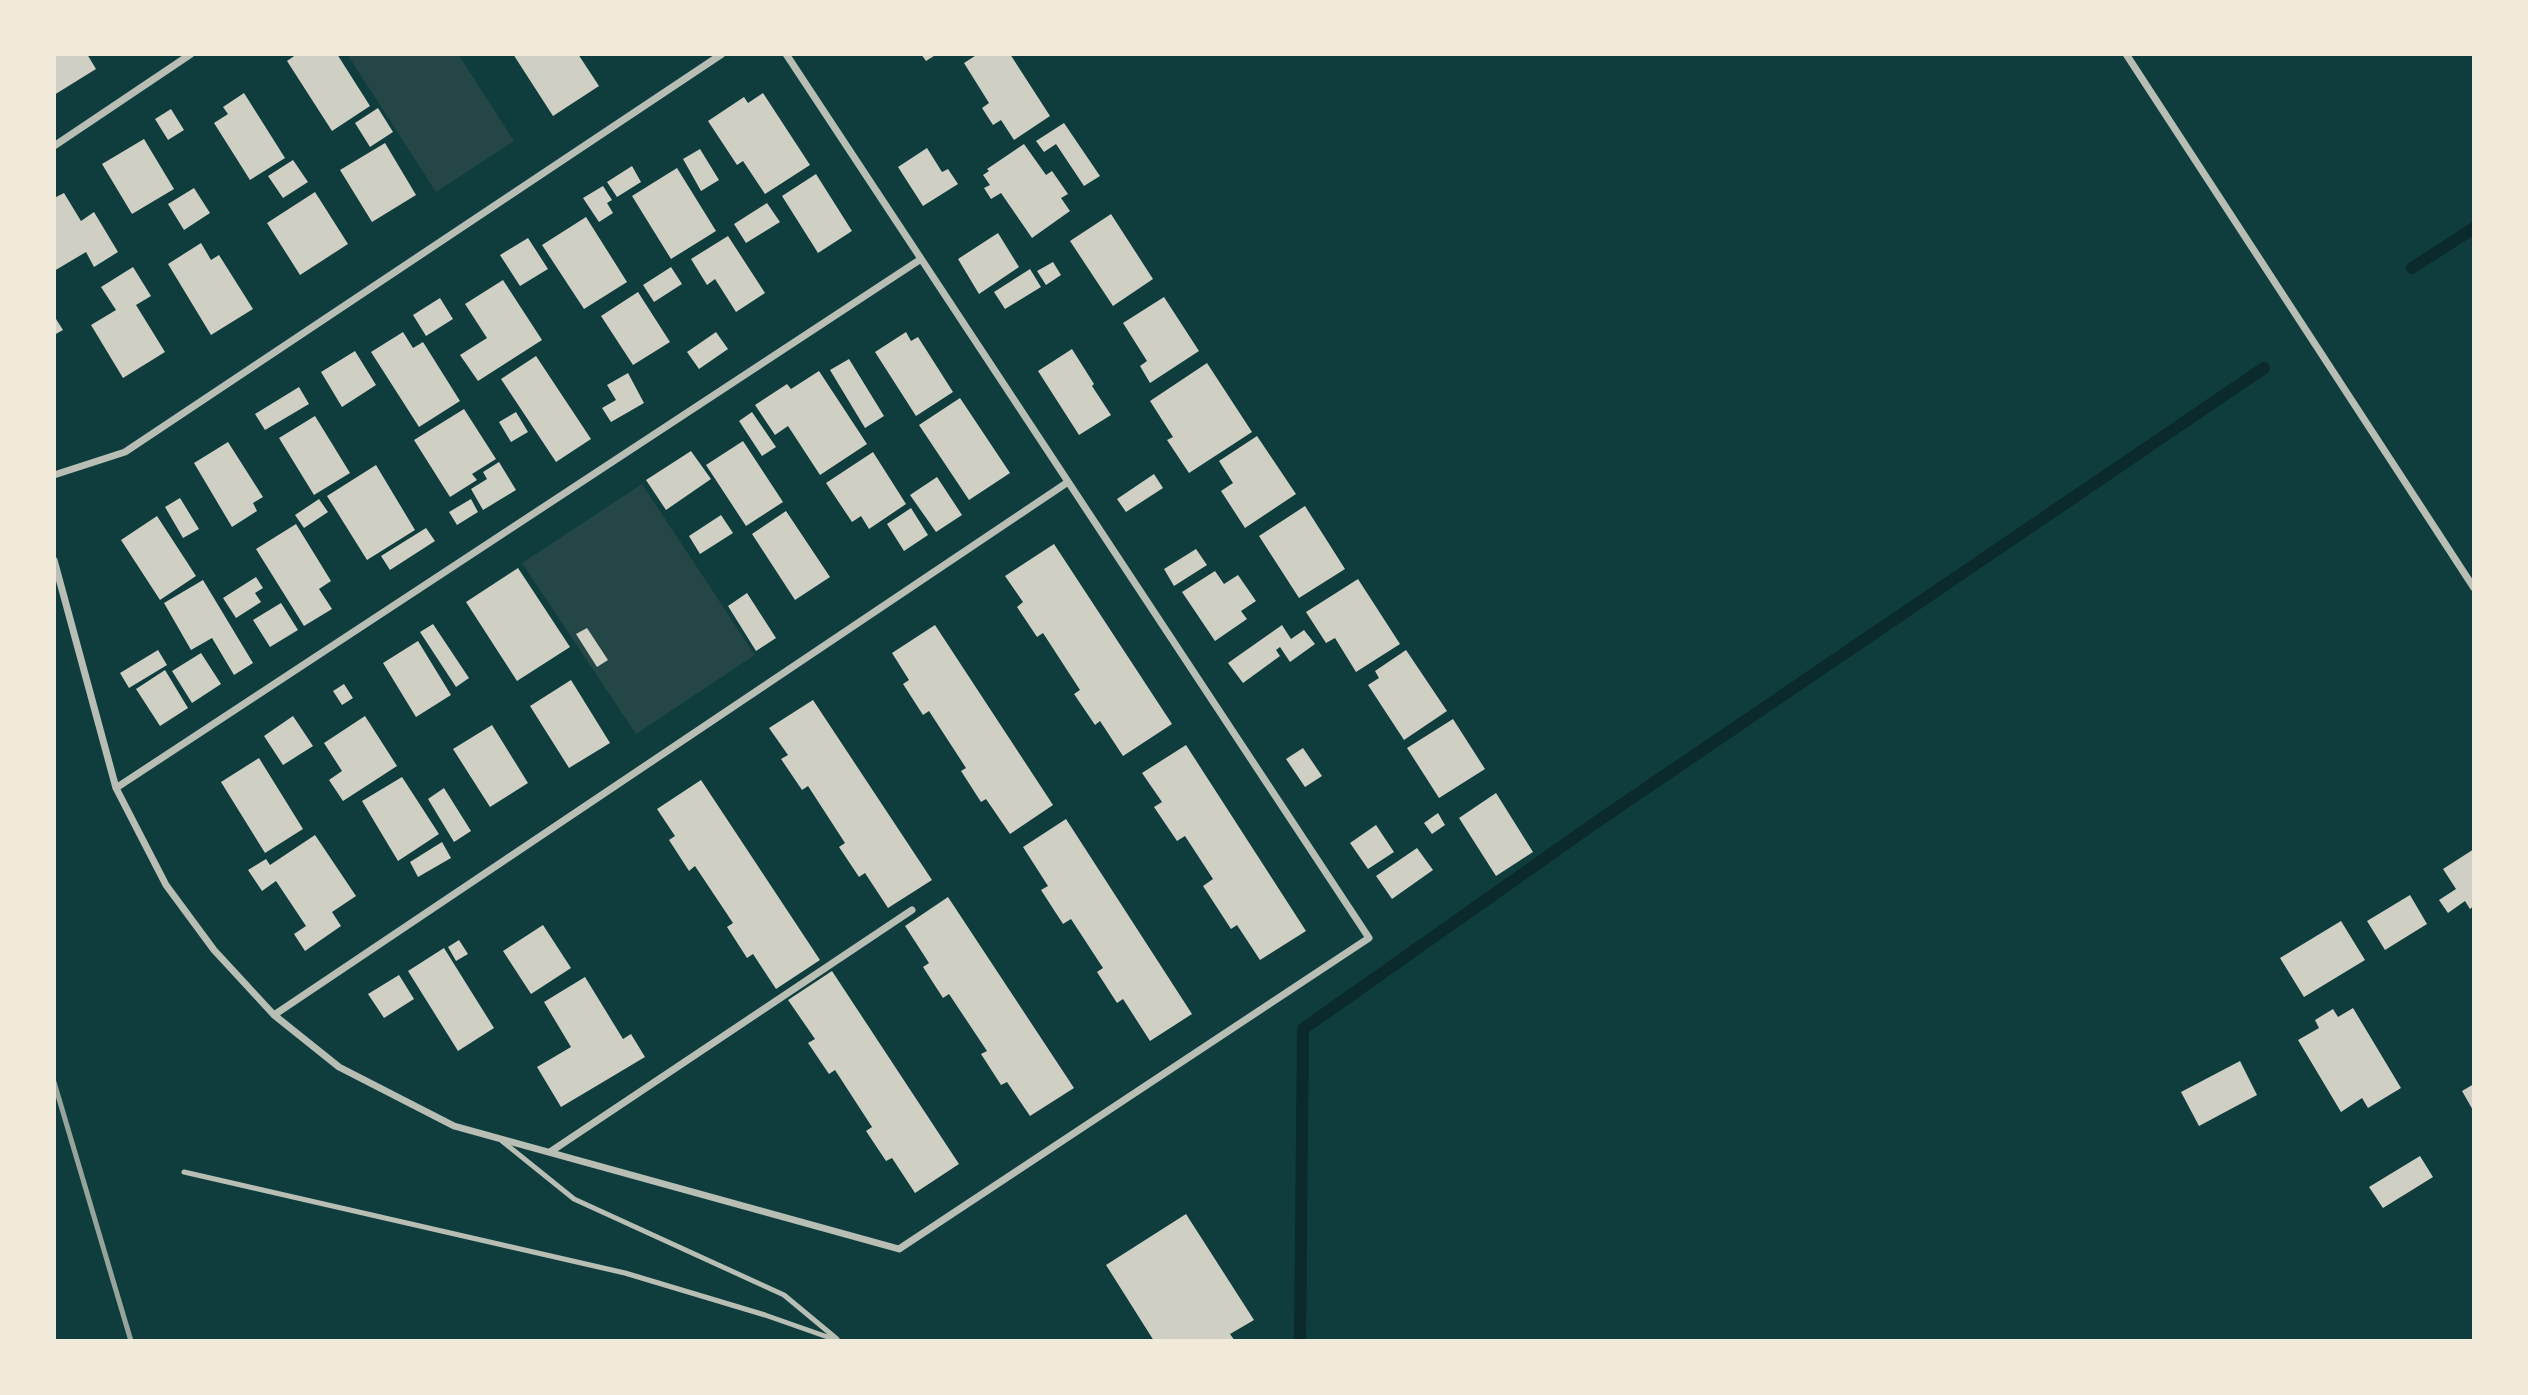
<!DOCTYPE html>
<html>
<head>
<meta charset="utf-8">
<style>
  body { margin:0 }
  #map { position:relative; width:2528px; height:1395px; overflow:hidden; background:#0f3d3e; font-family:Rubik,sans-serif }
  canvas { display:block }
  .frame { position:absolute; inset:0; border:56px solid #f1e9da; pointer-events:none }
</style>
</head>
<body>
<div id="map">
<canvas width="2528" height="1395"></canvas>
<div class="frame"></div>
</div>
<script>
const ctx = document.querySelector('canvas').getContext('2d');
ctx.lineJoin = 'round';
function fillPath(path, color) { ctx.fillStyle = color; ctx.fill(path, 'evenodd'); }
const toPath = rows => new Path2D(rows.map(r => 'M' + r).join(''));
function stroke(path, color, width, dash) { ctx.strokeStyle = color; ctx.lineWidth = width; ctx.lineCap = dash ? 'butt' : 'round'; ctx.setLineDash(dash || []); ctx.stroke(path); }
const green = toPath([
  [347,54,458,54,514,141,436,192],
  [642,484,755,655,636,734,522,563]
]);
const stream = toPath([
  [2412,268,2474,228],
  [1300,1341,1303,1029,1595,823,2264,368]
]);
const building = toPath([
  [54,54,87,54,96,69,54,95],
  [297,54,337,54,370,106,332,131,287,61],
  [513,54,578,54,599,86,553,116],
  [921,54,937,54,926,61],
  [978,54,1010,54,1050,116,1014,140,1001,120,993,125,982,108,989,103,964,63],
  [244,93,285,158,250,180,214,123,228,114,223,107],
  [763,93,810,165,765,194,743,161,737,165,708,121,744,97,748,103],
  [378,108,393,132,370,147,355,123],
  [171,109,184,130,168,140,155,119],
  [1064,123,1100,176,1084,186,1056,144,1044,152,1036,141],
  [144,139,174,189,132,214,102,164],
  [385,143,416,195,372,222,340,170],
  [1024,144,1046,175,1052,171,1068,194,1061,198,1070,211,1032,238,1001,193,991,199,984,188,990,185,983,175,989,171,987,169],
  [927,148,942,172,948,169,958,184,923,206,898,167],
  [700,149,719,180,701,191,683,159],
  [293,160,308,182,283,198,268,176],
  [632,166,641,182,617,197,607,182],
  [677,168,716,231,671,259,632,196],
  [816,174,852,231,818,253,782,196],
  [603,186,612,200,607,203,613,213,599,222,583,198],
  [194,188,210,213,184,230,168,204],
  [315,192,348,244,300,275,267,223],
  [64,193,81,221,94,212,118,252,94,267,86,252,54,271,54,198],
  [767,203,780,222,746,243,734,224],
  [1111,214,1153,279,1113,306,1070,241],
  [586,217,627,282,584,309,542,245],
  [998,233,1019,267,979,294,958,259],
  [728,236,765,293,736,312,715,279,707,285,691,259],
  [528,238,548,269,520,286,500,255],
  [201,243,211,260,219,255,253,309,211,335,168,264],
  [1053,262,1061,275,1046,285,1037,271],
  [133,267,151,296,136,305,165,352,123,378,91,325,116,310,101,287],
  [671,267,682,284,654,302,643,285],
  [1030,269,1041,287,1005,309,994,292],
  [503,280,542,340,478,381,460,355,487,338,465,304],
  [638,292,670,342,633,365,601,316],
  [1164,297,1199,351,1150,383,1140,366,1147,361,1123,323],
  [440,298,453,319,426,336,413,315],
  [56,319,63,330,54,335,54,320],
  [403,332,413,348,423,342,460,401,419,427,371,352],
  [716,332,728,349,699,369,687,352],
  [906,332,911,341,918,337,953,392,916,416,875,352],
  [1072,349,1094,384,1092,386,1111,415,1079,435,1038,371],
  [355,351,376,385,342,407,321,372],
  [536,356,591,439,556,462,501,379],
  [849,359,884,416,865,428,830,370],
  [1207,363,1252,432,1189,473,1167,440,1173,437,1150,401],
  [819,371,867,444,820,475,788,426,775,435,755,405,787,384,791,389],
  [628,373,644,403,611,422,602,408,616,400,607,385],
  [299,387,309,404,265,430,255,414],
  [960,398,1010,473,969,500,919,425],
  [464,409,496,459,472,474,477,480,450,497,414,440],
  [516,412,528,432,511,442,499,422],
  [752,412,776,447,762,456,739,421],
  [315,416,350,473,314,495,279,438],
  [1257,436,1296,494,1245,528,1221,491,1233,483,1219,461],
  [743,441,783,502,746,526,706,465],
  [228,442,263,497,253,503,257,511,232,527,194,463],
  [691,451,711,479,666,510,646,480],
  [873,452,906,504,869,529,861,516,852,522,826,483],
  [499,462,516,490,483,510,471,489,487,479,483,472],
  [376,465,415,530,367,560,327,496],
  [1154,474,1163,488,1126,512,1117,499],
  [937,477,962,515,936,532,910,495],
  [180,498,199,529,183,538,165,507],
  [319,499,328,512,304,528,295,515],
  [471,499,478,512,457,525,449,512],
  [1305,506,1345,569,1299,598,1259,536],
  [911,508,928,535,904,551,887,524],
  [786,511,830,577,795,600,752,534],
  [721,515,733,533,700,554,689,536],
  [157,516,196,576,160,600,121,540],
  [296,524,331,581,319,589,332,609,304,626,256,549],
  [426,528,435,541,390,570,381,556],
  [1054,544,1172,724,1123,756,1100,721,1095,725,1074,694,1080,690,1043,633,1037,637,1017,607,1023,602,1005,576],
  [1196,549,1207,565,1174,586,1164,569],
  [518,568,570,647,517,681,466,602],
  [1215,571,1224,584,1238,575,1256,601,1241,611,1247,619,1215,641,1182,592],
  [256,577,263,588,255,593,261,602,236,618,223,598],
  [1358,579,1400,644,1356,672,1335,638,1326,643,1306,612],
  [203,580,253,663,234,675,212,638,191,650,164,603],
  [747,593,776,638,756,651,728,606],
  [281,603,298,630,270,647,253,620],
  [433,624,469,678,456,687,420,632],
  [935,625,1053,805,1010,834,986,799,981,802,961,771,966,768,929,711,923,715,903,684,909,680,892,653],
  [1282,625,1291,639,1304,630,1315,644,1290,662,1280,647,1276,650,1280,656,1243,683,1228,663],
  [587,628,608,660,597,667,576,634],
  [418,641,451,695,416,717,383,663],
  [158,650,167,665,129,688,120,673],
  [1406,650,1447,711,1404,740,1368,685,1379,678,1375,671],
  [201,653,221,684,192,703,172,671],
  [165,670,188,708,160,726,136,689],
  [571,680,610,743,569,768,530,706],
  [344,684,353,698,342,705,333,691],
  [813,700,932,880,888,908,865,873,859,877,839,847,845,843,808,786,802,790,781,759,788,755,769,728],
  [293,716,313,746,283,765,264,736],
  [365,716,397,766,343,801,329,780,342,771,324,743],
  [1453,719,1485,769,1439,798,1407,748],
  [492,725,528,783,490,807,453,749],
  [1186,745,1306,931,1260,960,1237,925,1231,929,1203,886,1213,879,1185,836,1177,841,1154,807,1162,802,1142,773],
  [1303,748,1322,776,1305,787,1286,759],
  [259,758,303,829,265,853,221,782],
  [402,777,439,834,398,861,362,801],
  [701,780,820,960,776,989,753,954,747,958,727,927,733,923,695,866,689,871,669,840,675,836,657,809],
  [444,788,471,831,454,842,428,799],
  [1496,793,1533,852,1496,876,1459,818],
  [1438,813,1445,825,1432,834,1424,823],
  [1066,819,1192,1014,1150,1041,1123,999,1117,1003,1097,972,1103,968,1071,919,1063,924,1041,890,1048,886,1023,847],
  [1376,825,1394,852,1368,869,1350,843],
  [315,835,356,896,332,912,341,926,305,951,294,934,306,926,276,881,262,891,248,870,266,859,270,865],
  [442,842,451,858,418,877,410,862],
  [1417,848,1433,870,1392,899,1376,876],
  [2474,849,2474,906,2470,909,2465,901,2448,913,2439,900,2456,889,2443,869],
  [2410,895,2427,924,2385,950,2367,921],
  [948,897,1074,1088,1030,1116,1007,1082,1001,1085,981,1054,987,1051,949,994,943,998,923,967,929,963,905,926],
  [2341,921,2365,960,2304,997,2280,958],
  [543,925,571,968,531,994,503,951],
  [459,940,468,954,456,961,448,947],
  [444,948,494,1028,458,1051,408,971],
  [832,971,959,1164,915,1193,892,1158,886,1161,866,1131,872,1127,835,1070,829,1074,808,1043,815,1039,788,1000],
  [399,975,414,999,384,1018,368,994],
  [585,977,623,1039,631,1034,645,1057,561,1107,537,1067,571,1047,544,1002],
  [2353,1008,2401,1088,2368,1108,2362,1098,2341,1112,2298,1040,2319,1028,2315,1020,2333,1009,2338,1017],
  [2240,1061,2257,1095,2199,1126,2181,1092],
  [2474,1084,2474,1112,2462,1091],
  [2420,1156,2433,1177,2383,1208,2369,1187],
  [1186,1214,1254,1320,1230,1334,1235,1341,1154,1341,1106,1265]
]);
const service = toPath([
  [502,1141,574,1199,784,1295,837,1339],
  [184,1172,625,1273,765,1315,839,1341]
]);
const minor = toPath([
  [2126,54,2474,588],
  [54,146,191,54],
  [54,475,125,452,722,54],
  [54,560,116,788,166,885,214,950,274,1015,339,1067,454,1126,899,1249,1369,938,786,54],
  [116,788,921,259],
  [274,1015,1068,482],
  [550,1152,912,910]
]);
const rail = toPath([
  [54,1082,131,1341]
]);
fillPath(green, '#244646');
stroke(stream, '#0a2a2b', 12);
fillPath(building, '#cfcfc3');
stroke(service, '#b8beb3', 5);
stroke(minor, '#b8beb3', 7);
stroke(rail, '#97a49c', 5);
</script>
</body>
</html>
